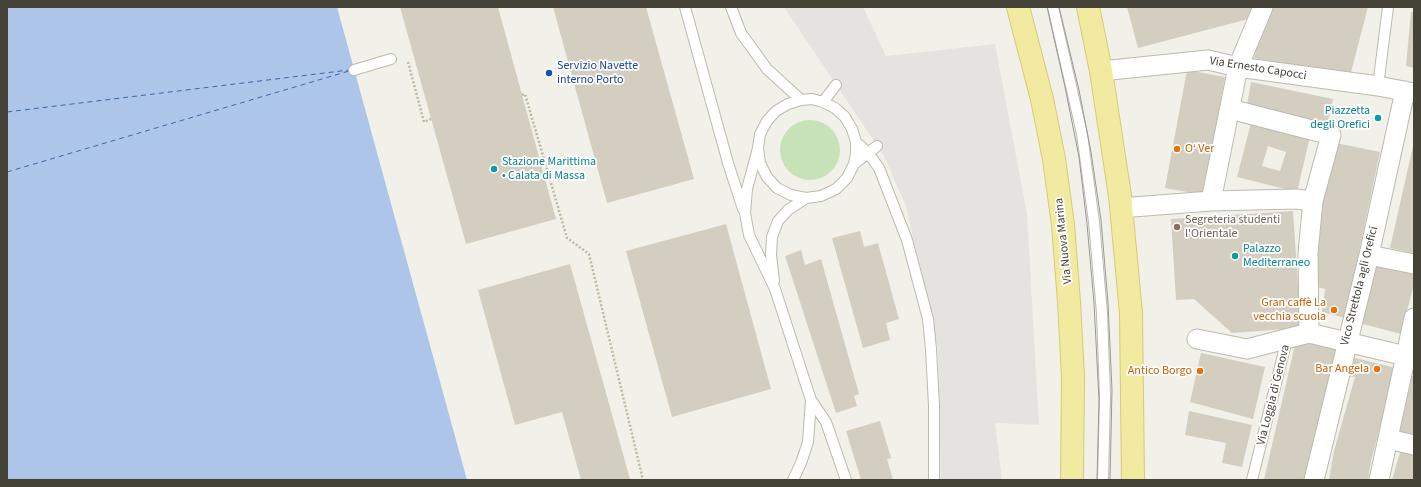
<!DOCTYPE html>
<html>
<head>
<meta charset="utf-8">
<style>
  body { margin:0 }
  #map { position:relative; width:1421px; height:487px; overflow:hidden; background:#f2f1e9; font-family:"Source Sans 3",sans-serif }
  canvas { display:block }
  .frame { position:absolute; inset:0; border:8px solid #454238; pointer-events:none }
</style>
</head>
<body>
<div id="map">
<canvas width="1421" height="487"></canvas>
<div class="frame"></div>
</div>
<script>
const ctx = document.querySelector('canvas').getContext('2d');
ctx.lineJoin = 'round';
function fillPath(path, color) { ctx.fillStyle = color; ctx.fill(path, 'evenodd'); }
const toPath = rows => new Path2D(rows.map(r => 'M' + r).join(''));
function stroke(path, color, width, dash) { ctx.strokeStyle = color; ctx.lineWidth = width; ctx.lineCap = dash ? 'butt' : 'round'; ctx.setLineDash(dash || []); ctx.stroke(path); }
function write(font, color, halo, rows, align = 'center') {
  ctx.font = font + ' "Source Sans 3",sans-serif'; ctx.lineWidth = 3.5; ctx.setLineDash([]); ctx.textBaseline = 'middle'; ctx.strokeStyle = halo; ctx.fillStyle = color; for (const [text, x, y, turn = 0] of rows) {
    ctx.save(); ctx.translate(x, y); ctx.rotate((+turn || 0) * Math.PI / 180); ctx.textAlign = isNaN(turn) ? turn : align; if (halo) ctx.strokeText(text, 0, 0); ctx.fillText(text, 0, 0); ctx.restore();
  }
}
const green = toPath([
  '780 150a30 30 0 1 1 60 0a30 30 0 1 1-60 0Z'
]);
const parking = toPath([
  [784,7,863,7,886,56,995,44,1027,214,1039,425,995,423,1002,480,941,480,938,349,906,206,884,156]
]);
const water = toPath([
  [7,7,337,7,467,480,7,480]
]);
const ferry = toPath([
  [7,112,349,70],
  [7,172,349,71]
]);
const building = toPath([
  [400,7,498,7,556,219,466,244],
  [553,7,646,7,694,179,607,203],
  [1127,7,1259,7,1256,17,1138,48],
  [1268,7,1368,7,1350,76,1254,58],
  [1411,12,1414,12,1414,68,1406,66],
  [1187,70,1225,77,1204,195,1165,188],
  [1251,82,1333,99,1327,126,1247,105],
  [1251,123,1310,137,1297,192,1237,177],
  [1268,146,1286,152,1280,171,1262,166],
  [1336,143,1380,152,1345,318,1322,312,1325,289,1313,286,1315,233],
  [1413,146,1414,146,1414,253,1390,248],
  [1293,211,1301,328,1232,333,1194,299,1176,300,1171,219],
  [726,224,771,389,672,417,626,251],
  [860,231,864,247,878,243,899,319,886,323,890,340,863,348,832,238],
  [801,250,805,265,821,259,859,394,854,396,857,406,836,413,785,256],
  [1375,262,1414,272,1414,284,1401,334,1359,323],
  [570,264,630,479,625,480,581,480,562,412,515,425,478,290],
  [1296,340,1339,350,1309,480,1264,480],
  [1201,353,1265,367,1253,419,1190,402],
  [1351,357,1396,368,1371,461,1368,480,1329,480,1334,451,1355,377,1346,376],
  [1412,376,1414,377,1414,437,1399,434],
  [1189,411,1252,425,1242,467,1222,463,1226,443,1185,435],
  [880,421,891,458,887,459,893,480,861,480,846,431],
  [1401,449,1414,453,1414,480,1392,480]
]);
const path = toPath([
  [408,62,424,122,431,119],
  [522,95,525,94,567,238,589,254,643,480]
]);
const lane = toPath([
  [685,7,728,163,743,209],
  [731,7,741,33,767,69,801,100],
  [1053,7,1082,134,1094,222,1102,313,1105,396,1103,480],
  [354,70,391,59],
  [1378,86,1388,7],
  [823,102,836,85],
  [856,142,868,153,879,168,907,240,928,319,931,349,934,406,934,480],
  [758,148,747,189,745,213,749,235,775,289,811,400,826,422,846,480],
  [854,164,856,153,856,142,852,129,845,117,835,108,823,102,812,99,801,100,788,104,776,111,767,121,760,134,758,148,760,163,767,177,777,188,791,195,806,198,821,196,836,189,847,178,854,164,877,146],
  [774,281,771,255,772,237,778,221,788,210,806,198],
  [793,480,801,463,808,442,811,400],
  [1252,480,1287,339]
]);
const street = toPath([
  [1101,71,1208,60,1238,67,1378,86,1414,93],
  [1211,201,1238,67,1263,7],
  [1120,208,1211,201,1296,199,1313,201],
  [1369,255,1414,264],
  [1309,333,1414,358],
  [1197,339,1247,349,1309,333,1308,253,1313,201,1331,135,1230,109],
  [1388,439,1414,445],
  [1314,480,1369,255,1405,91],
  [1379,480,1414,318]
]);
const primary = toPath([
  [1018,7,1042,99,1054,159,1063,225,1069,302,1073,377,1072,480],
  [1088,7,1101,71,1120,196,1131,313,1133,480]
]);
const tram = toPath([
  [1047,7,1065,87,1079,157,1087,224,1094,303,1099,400,1097,480],
  [1059,7,1079,90,1091,152,1101,220,1108,303,1112,390,1110,480]
]);
const markers = [
  [549,73,4,"#1a4fb4"],
  [1378,118,4,"#0f9aa8"],
  [1177,149,4,"#e8710a"],
  [494,169,4,"#0f9aa8"],
  [1177,227,4,"#8d6e63"],
  [1235,256,4,"#0f9aa8"],
  [1334,310,4,"#e8710a"],
  [1377,369,4,"#e8710a"],
  [1200,371,4,"#e8710a"]
];
const transitNames = [
  ["Servizio Navette",557,66],
  ["interno Porto",557,80]
];
const streetNames = [
  ["Via Ernesto Capocci",1258,69,9],
  ["Via Nuova Marina",1064,241,-96],
  ["Vico Strettola agli Orefici",1360,286,-76],
  ["Via Loggia di Genova",1274,395,-76]
];
const cultureNames = [
  ["Piazzetta",1370,111,"right"],
  ["degli Orefici",1370,125,"right"],
  ["Stazione Marittima",502,162],
  ["• Calata di Massa",502,176],
  ["Palazzo",1243,249],
  ["Mediterraneo",1243,263]
];
const foodNames = [
  ["O‘ Ver",1185,149,"left"],
  ["Gran caffè La",1326,303],
  ["vecchia scuola",1326,317],
  ["Bar Angela",1369,369],
  ["Antico Borgo",1192,371]
];
const educationNames = [
  ["Segreteria studenti",1185,220],
  ["l'Orientale",1185,234]
];
fillPath(green, '#c7e2b6');
fillPath(parking, '#e4e3e0');
fillPath(water, '#acc5e8');
stroke(ferry, '#3d67a5', 1, [5, 4]);
fillPath(building, '#d3cebf');
stroke(lane, '#bdbaac', 12);
stroke(street, '#bdbaac', 21);
stroke(primary, '#d6ca73', 24);
stroke(path, '#bdb89f', 2.5, [2, 2]);
stroke(lane, '#fff', 10);
stroke(street, '#fff', 19);
stroke(primary, '#f3eaa1', 22);
stroke(tram, '#979797', 1);
for (const [x, y, r, color] of markers) { const dot = new Path2D(); dot.arc(x, y, r, 0, 2 * Math.PI); ctx.fillStyle = color; ctx.fill(dot); stroke(dot, '#fff', 1.5); }
write('12px', '#164399', '#fff', transitNames, 'left');
write('12px', '#454238', '#fff', streetNames);
write('12px', '#0d838f', '#fff', cultureNames, 'left');
write('12px', '#c56008', '#fff', foodNames, 'right');
write('12px', '#785e54', '#fff', educationNames, 'left');
</script>
</body>
</html>
